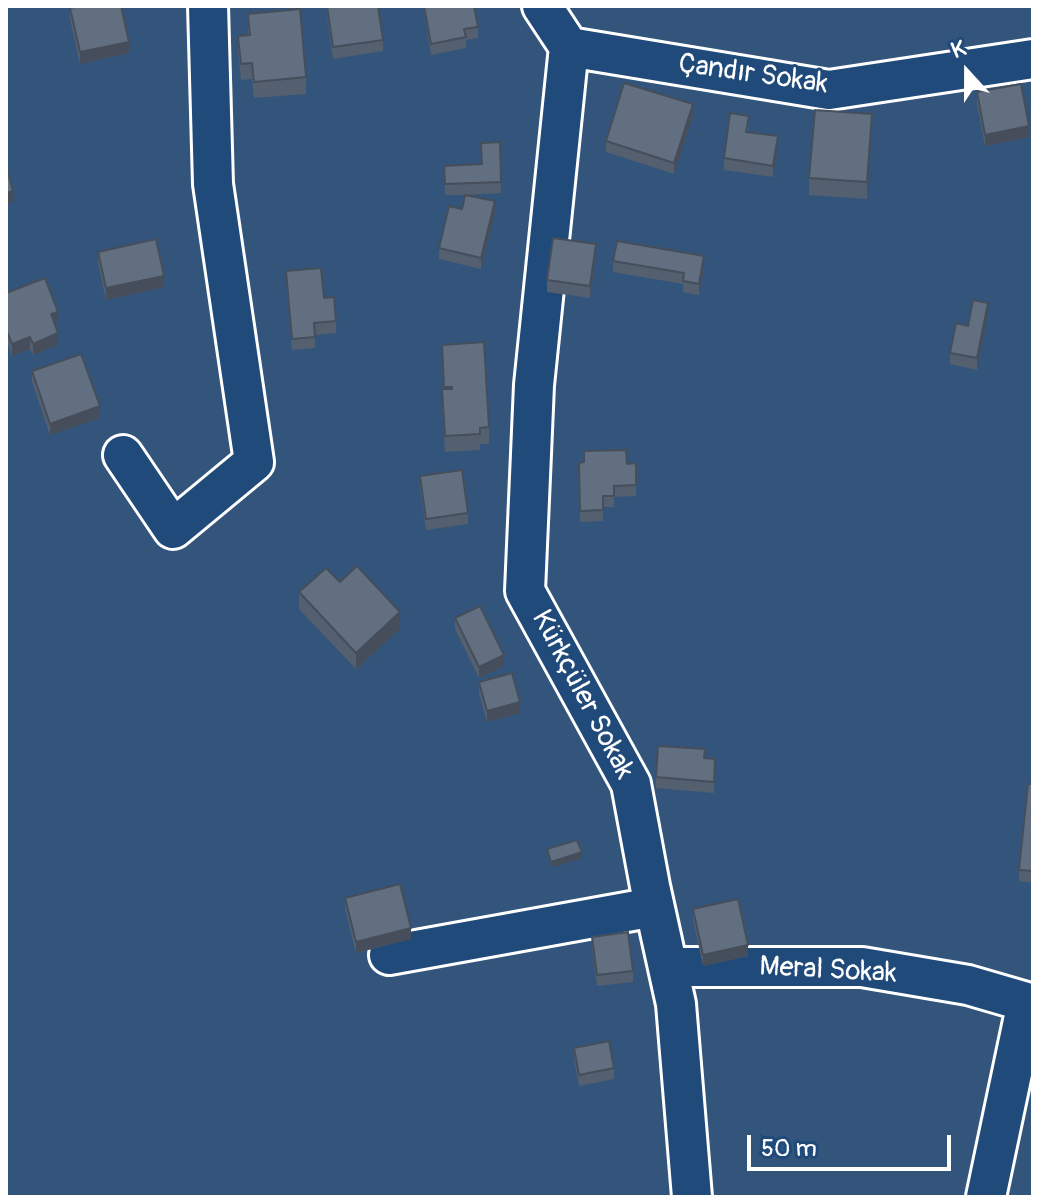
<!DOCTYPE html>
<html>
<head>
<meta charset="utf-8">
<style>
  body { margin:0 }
  #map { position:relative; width:1039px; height:1203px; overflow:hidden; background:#33557c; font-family:Pangolin,sans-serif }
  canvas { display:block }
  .frame { position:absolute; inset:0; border:8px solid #fff; pointer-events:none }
  .north { position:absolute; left:927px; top:32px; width:80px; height:80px; -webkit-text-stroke:6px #1f4a7a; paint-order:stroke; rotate:339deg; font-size:22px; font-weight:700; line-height:32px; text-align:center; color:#fff }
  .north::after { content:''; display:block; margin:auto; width:28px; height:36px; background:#fff; clip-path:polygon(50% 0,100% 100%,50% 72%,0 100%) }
  .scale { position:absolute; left:747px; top:1135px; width:204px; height:36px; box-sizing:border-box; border:4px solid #fff; border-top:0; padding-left:10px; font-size:24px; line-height:28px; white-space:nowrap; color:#fff; -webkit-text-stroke:6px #1f4a7a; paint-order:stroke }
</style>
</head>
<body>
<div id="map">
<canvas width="1039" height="1203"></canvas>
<div class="frame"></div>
<div class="north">K</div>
<div class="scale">50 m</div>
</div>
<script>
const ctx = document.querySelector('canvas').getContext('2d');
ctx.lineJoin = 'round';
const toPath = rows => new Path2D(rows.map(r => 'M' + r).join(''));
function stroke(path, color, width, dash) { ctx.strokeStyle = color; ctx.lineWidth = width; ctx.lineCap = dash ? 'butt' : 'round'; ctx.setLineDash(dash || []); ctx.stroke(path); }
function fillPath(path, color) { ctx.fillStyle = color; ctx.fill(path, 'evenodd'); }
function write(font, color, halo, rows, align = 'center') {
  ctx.font = font + ' Pangolin,sans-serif'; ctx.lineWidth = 6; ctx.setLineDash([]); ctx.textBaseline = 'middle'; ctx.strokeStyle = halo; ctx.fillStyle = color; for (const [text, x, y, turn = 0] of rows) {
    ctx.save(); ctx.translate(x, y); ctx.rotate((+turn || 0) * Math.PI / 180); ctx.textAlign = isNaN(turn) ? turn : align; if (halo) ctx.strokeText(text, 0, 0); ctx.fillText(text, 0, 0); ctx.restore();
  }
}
const minor = toPath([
  [542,6,569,47,829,90,1033,59],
  [569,47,534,385,525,591,631,784,650,886,676,1004,692,1197],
  [123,455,173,529,254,462,213,184,208,6],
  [389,955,654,907],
  [668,967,862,967,968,985,1033,1004],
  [986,1197,1027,1002]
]);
const wall = toPath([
  [327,6,383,40,383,51,333,59,327,16],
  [423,6,474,6,478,27,478,38,466,40,466,48,431,55],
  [70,8,129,53,80,64,70,19],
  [248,14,306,77,306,94,254,98,252,79,241,80,238,53,238,36,248,35],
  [977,92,1029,137,985,146,977,104],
  [693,116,674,174,606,152,606,141],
  [749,127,748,132,778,148,773,177,724,170,724,158],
  [872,131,867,199,809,195,809,178],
  [500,142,501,193,466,195,495,213,481,269,439,259,439,248,462,209,465,195,445,195,444,166,482,164],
  [98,252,164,287,106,300,98,263],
  [596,255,590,298,547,292,547,280],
  [613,261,704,267,699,295,683,292,683,284,613,272],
  [286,271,324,298,336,321,336,333,315,335,315,348,292,350],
  [6,293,58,323,55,324,58,345,33,355,30,349,12,356,6,340],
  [988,314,977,370,950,364,950,353,968,326],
  [442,345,489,427,489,444,480,444,480,450,445,452,442,406,442,389,443,389],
  [32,371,100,418,50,435,32,382],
  [579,463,636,463,636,496,614,497,614,507,603,507,603,521,580,522],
  [420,476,468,513,468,524,426,530,420,487],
  [340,582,400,629,356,669,299,609,299,592],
  [455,618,504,666,479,678,455,629],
  [479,682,520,713,487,722,479,693],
  [705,758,715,770,714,793,656,788,656,777],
  [1033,784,1033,883,1019,881,1019,870],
  [345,898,411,939,356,953,345,909],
  [693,909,748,956,703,966,693,920],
  [592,937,633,971,633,982,597,986,592,948],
  [574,1048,614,1068,614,1079,579,1086,574,1059]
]);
const shadedWall = toPath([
  [129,42,129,53,80,64,80,52],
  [693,104,693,116,674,174,674,163],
  [872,114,872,131,867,199,867,182],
  [1029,126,1029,137,985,146,985,135],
  [778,136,778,148,773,177,773,166],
  [13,191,13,202,6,204,6,193],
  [495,201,495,213,481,269,481,258],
  [596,244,596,255,590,298,590,286],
  [704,256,704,267,699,295,699,284],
  [164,276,164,287,106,300,106,288],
  [988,303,988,314,977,370,977,358],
  [58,312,58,323,51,326,51,314],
  [58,333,58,345,33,355,33,344],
  [30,337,30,349,12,356,12,344],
  [100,406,100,418,50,435,50,424],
  [400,612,400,629,356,669,356,653],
  [504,655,504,666,479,678,479,667],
  [520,702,520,713,487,722,487,711],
  [582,852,582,858,551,868,551,862],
  [411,928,411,939,356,953,356,942],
  [748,945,748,956,703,966,703,955]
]);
const building = toPath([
  [80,6,121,6,129,42,80,52,70,8,80,6],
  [327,6,378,6,383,40,333,47,327,6],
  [424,6,474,6,478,27,464,29,466,37,431,44,424,6],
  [300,9,306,77,254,82,252,63,241,64,238,36,250,35,248,14,300,9],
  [624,83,693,104,674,163,606,141,624,83],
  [1021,84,1029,126,985,135,977,92,1021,84],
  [815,110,872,114,867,182,809,178,815,110],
  [730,113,749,116,746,132,778,136,773,166,724,158,730,113],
  [500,142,501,182,445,184,444,166,482,164,481,143,500,142],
  [6,165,13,191,6,193,6,165],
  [465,195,495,201,481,258,439,248,449,206,462,209,465,195],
  [553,238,596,244,590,286,547,280,553,238],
  [156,239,164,276,106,288,98,252,156,239],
  [617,241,704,256,699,284,683,281,684,273,613,261,617,241],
  [321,268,324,298,334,297,336,321,314,323,315,337,292,339,286,271,321,268],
  [45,278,58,312,51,314,58,333,33,344,30,337,12,344,6,329,6,293,45,278],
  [973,300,988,303,977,358,950,353,956,323,968,326,973,300],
  [484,342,489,427,480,428,480,434,445,436,442,389,452,389,452,387,444,387,442,345,484,342],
  [81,354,100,406,50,424,32,371,81,354],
  [626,450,627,464,636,463,636,485,614,486,614,496,603,496,603,510,580,511,579,463,584,462,584,451,626,450],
  [462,470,468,513,426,519,420,476,462,470],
  [357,566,400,612,356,653,299,592,326,568,340,582,357,566],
  [480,606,504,655,479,667,455,618,480,606],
  [512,673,520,702,487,711,479,682,512,673],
  [658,746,705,749,704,758,715,759,714,782,656,777,658,746],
  [1028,784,1033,784,1033,871,1019,870,1028,784],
  [577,840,582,852,551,862,547,849,577,840],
  [400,884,411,928,356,942,345,898,400,884],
  [738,899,748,945,703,955,693,909,738,899],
  [628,932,633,971,597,975,592,937,628,932],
  [609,1041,614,1068,579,1075,574,1048,609,1041]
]);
const streetNames = [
  ["Çandır Sokak",753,75,8],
  ["Kürkçüler Sokak",582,695,62],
  ["Meral Sokak",828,971,3]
];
stroke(minor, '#fff', 44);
stroke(minor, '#1f4a7a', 38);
fillPath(wall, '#545f6f');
fillPath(shadedWall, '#454e5a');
fillPath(building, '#626f81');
stroke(building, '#454e5a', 2);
write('28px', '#fff', '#1f4a7a', streetNames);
</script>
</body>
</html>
